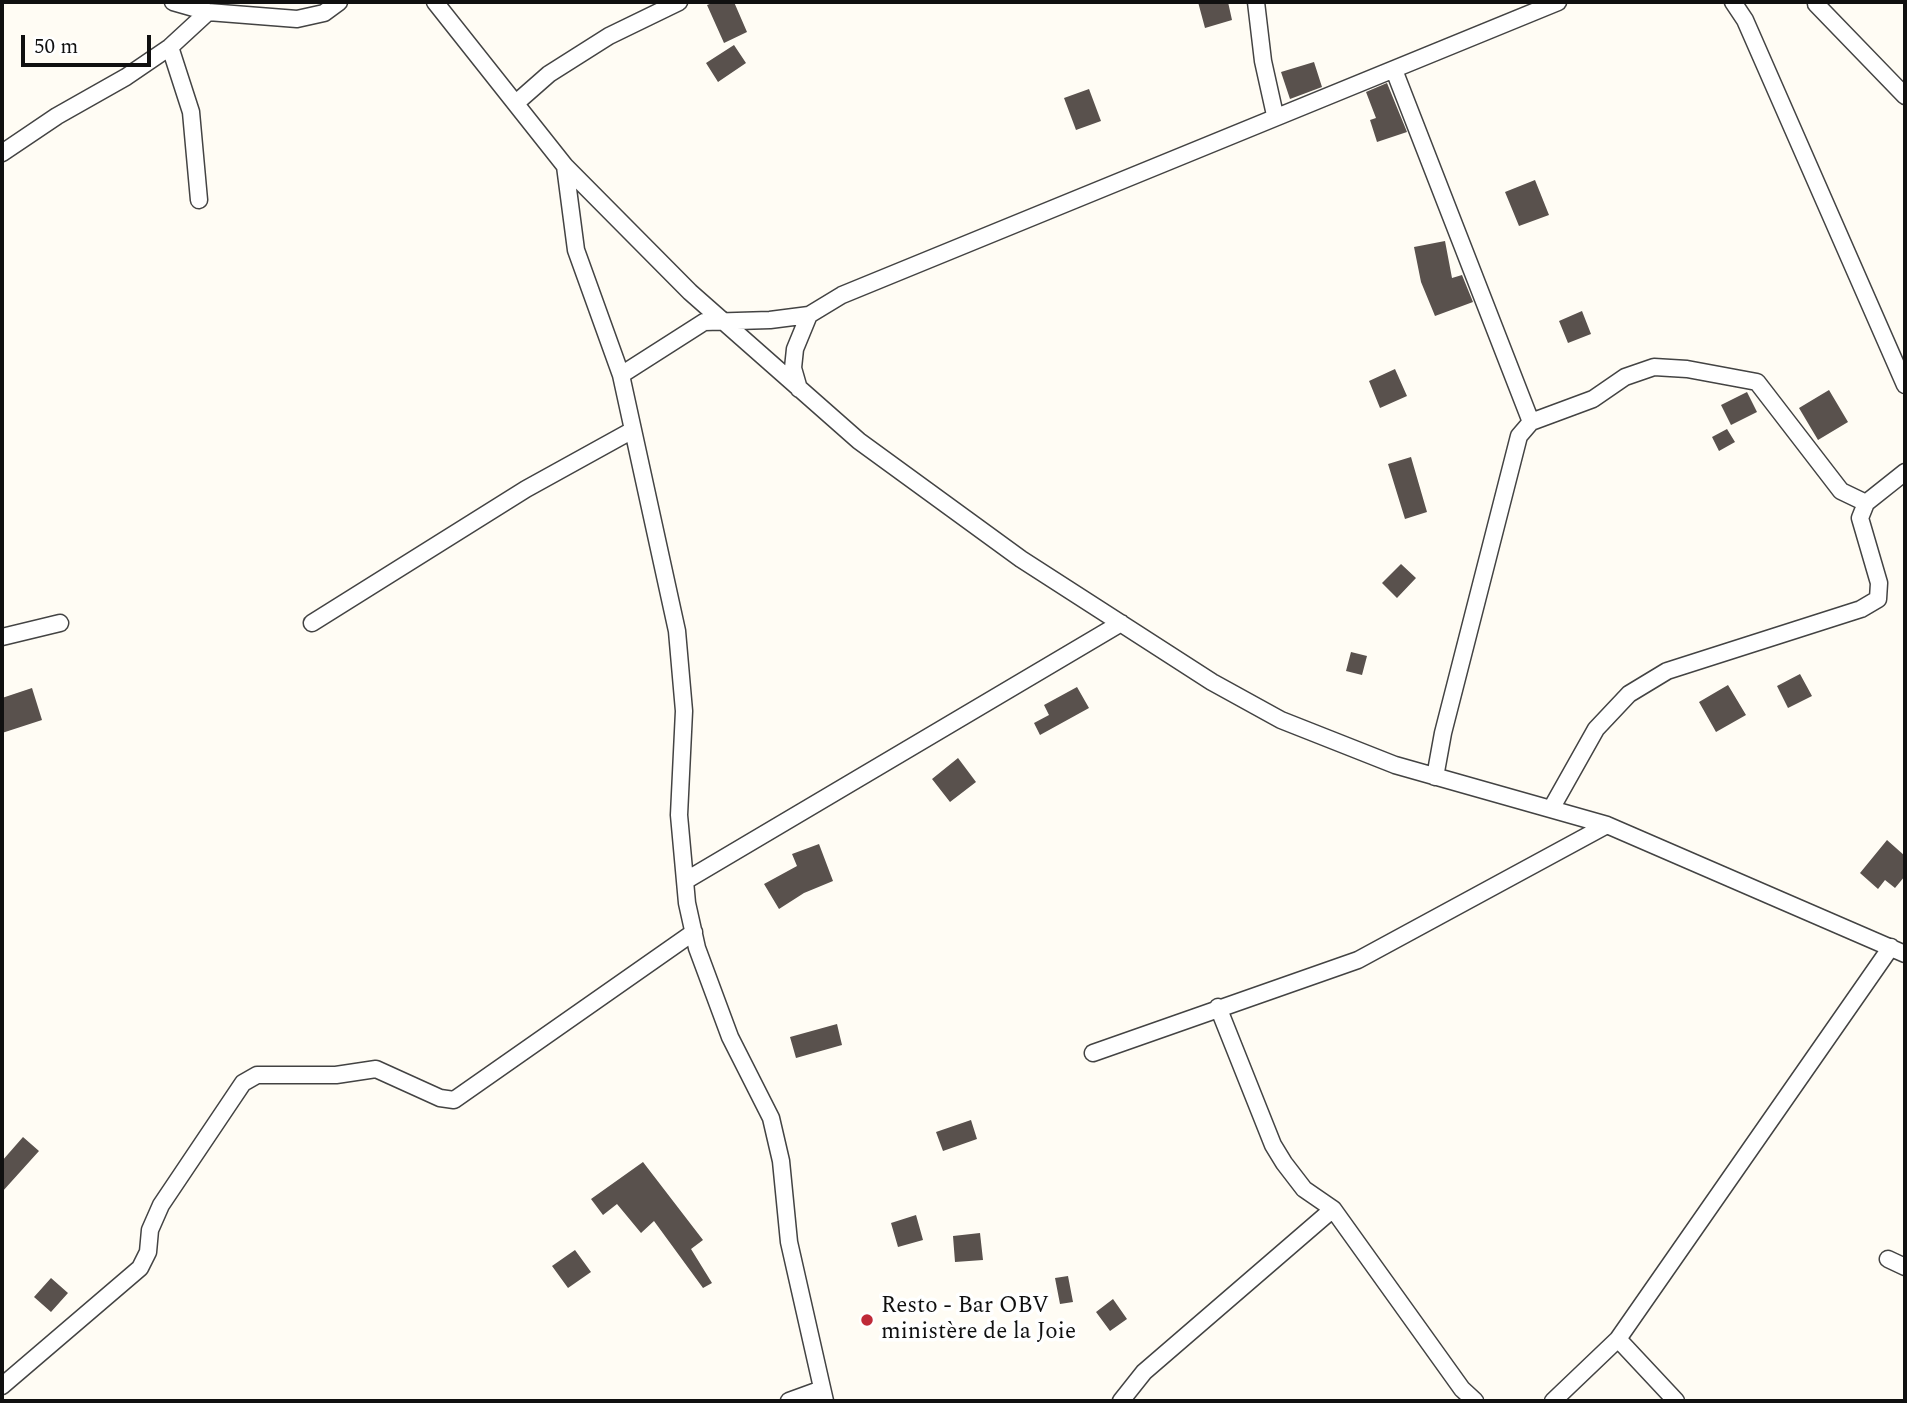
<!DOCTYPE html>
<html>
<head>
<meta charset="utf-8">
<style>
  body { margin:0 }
  #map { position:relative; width:1907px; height:1403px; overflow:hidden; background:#fffcf4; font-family:Spectral,serif }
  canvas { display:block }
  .frame { position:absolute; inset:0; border:4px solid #101010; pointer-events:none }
  .scale { position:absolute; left:21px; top:35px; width:130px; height:32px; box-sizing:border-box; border:4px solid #101010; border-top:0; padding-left:9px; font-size:21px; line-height:24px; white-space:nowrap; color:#101010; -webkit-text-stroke:5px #fff; paint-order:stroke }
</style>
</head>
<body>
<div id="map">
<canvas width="1907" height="1403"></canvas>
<div class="frame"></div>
<div class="scale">50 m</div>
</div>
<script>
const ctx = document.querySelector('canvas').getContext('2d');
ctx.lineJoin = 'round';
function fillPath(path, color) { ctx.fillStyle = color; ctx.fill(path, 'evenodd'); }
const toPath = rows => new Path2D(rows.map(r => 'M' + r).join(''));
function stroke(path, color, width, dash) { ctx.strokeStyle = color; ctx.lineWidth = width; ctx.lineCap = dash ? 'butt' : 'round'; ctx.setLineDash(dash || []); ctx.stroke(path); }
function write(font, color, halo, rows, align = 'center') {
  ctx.font = font + ' Spectral,serif'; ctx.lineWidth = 7; ctx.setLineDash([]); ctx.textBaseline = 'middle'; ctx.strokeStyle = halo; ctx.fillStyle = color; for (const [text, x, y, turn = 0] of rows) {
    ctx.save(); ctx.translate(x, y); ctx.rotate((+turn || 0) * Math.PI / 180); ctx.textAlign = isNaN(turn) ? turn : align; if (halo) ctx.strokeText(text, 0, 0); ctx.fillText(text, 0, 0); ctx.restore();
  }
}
const building = toPath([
  [715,2,734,2,747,32,724,43,707,5],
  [1198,2,1228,2,1232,20,1205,28],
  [734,45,746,63,718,82,706,63],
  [1314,62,1322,87,1290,99,1281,72],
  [1387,83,1407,132,1377,142,1370,120,1376,118,1366,92],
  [1089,89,1101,121,1076,130,1064,98],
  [1535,180,1549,215,1519,226,1505,192],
  [1445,241,1452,278,1462,275,1473,302,1435,316,1421,282,1414,247],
  [1582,311,1591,334,1568,343,1559,321],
  [1395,369,1407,396,1380,408,1369,381],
  [1829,390,1848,422,1818,440,1799,408],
  [1747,392,1757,412,1731,425,1721,405],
  [1727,429,1735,442,1719,451,1712,437],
  [1411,457,1427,512,1405,519,1388,464],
  [1401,564,1416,578,1397,598,1382,583],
  [1351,652,1367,656,1362,675,1346,671],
  [1800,674,1812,696,1788,708,1777,686],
  [1728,685,1746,715,1716,732,1699,702],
  [1077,687,1089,708,1040,735,1034,723,1049,715,1044,705],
  [32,688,42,720,2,733,2,698],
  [958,758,976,782,950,802,932,779],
  [1887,840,1905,856,1905,876,1895,888,1885,880,1878,889,1860,873],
  [819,844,833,881,804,893,779,909,764,884,797,866,792,854],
  [837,1024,842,1045,796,1058,790,1037],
  [971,1120,977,1139,943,1151,936,1132],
  [23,1137,39,1151,2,1192,2,1161],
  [643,1162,703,1240,691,1249,712,1283,703,1288,654,1221,641,1233,617,1204,603,1215,591,1199],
  [916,1215,923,1240,898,1247,891,1223],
  [980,1233,983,1260,955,1262,953,1236],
  [575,1250,591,1272,568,1288,552,1266],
  [1068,1276,1073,1302,1060,1304,1055,1278],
  [51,1278,68,1293,51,1312,34,1297],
  [1113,1299,1127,1319,1110,1331,1096,1312]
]);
const minor = toPath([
  [173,2,208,12,297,19,324,13,339,2],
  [435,2,565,166,690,292,859,441,1021,559,1212,682,1281,720,1395,765,1607,825,1905,954],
  [1256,2,1263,61,1275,115],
  [1733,2,1745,20,1905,385],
  [1816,4,1905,96],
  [170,47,191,112,199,200],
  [1394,70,1531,422],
  [516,103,549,74,609,36,679,2],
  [2,153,57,116,126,77,170,47,208,12],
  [565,166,576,250,621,375,677,631,684,711,679,815,687,903,697,948,730,1037,771,1118,781,1161,789,1242,825,1401],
  [621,375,704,322,770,320,809,315,842,295,1558,2],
  [799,389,793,368,795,349,809,315],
  [312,623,526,489,631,431],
  [2,637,60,623],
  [1435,777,1443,733,1519,436,1531,422,1593,399,1625,377,1654,367,1687,369,1757,382,1841,491,1866,503],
  [1551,809,1596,729,1629,694,1667,671,1861,609,1878,599,1879,583,1860,518,1866,503,1905,472],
  [685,881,1121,623],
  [1218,1007,1273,1145,1284,1163,1304,1189,1333,1209,1462,1389,1475,1401],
  [1093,1053,1358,960,1607,825],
  [1888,1259,1905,1267],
  [1618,1339,1676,1401],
  [2,1386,140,1268,148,1252,150,1230,161,1205,243,1083,257,1075,336,1075,376,1069,440,1098,454,1100,694,932],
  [789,1401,822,1389],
  [1121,1401,1144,1372,1333,1209],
  [1553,1401,1618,1339,1891,947]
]);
const markers = [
  [867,1320,7,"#bf2a38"]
];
const poiNames = [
  ["Resto - Bar OBV",881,1307],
  ["ministère de la Joie",881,1333]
];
fillPath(building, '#59514d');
stroke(minor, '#434343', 19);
stroke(minor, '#fff', 16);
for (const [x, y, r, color] of markers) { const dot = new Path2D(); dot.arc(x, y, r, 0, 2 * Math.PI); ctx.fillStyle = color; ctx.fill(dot); stroke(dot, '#fff', 2.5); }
write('23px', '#101010', '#fff', poiNames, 'left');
</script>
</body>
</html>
